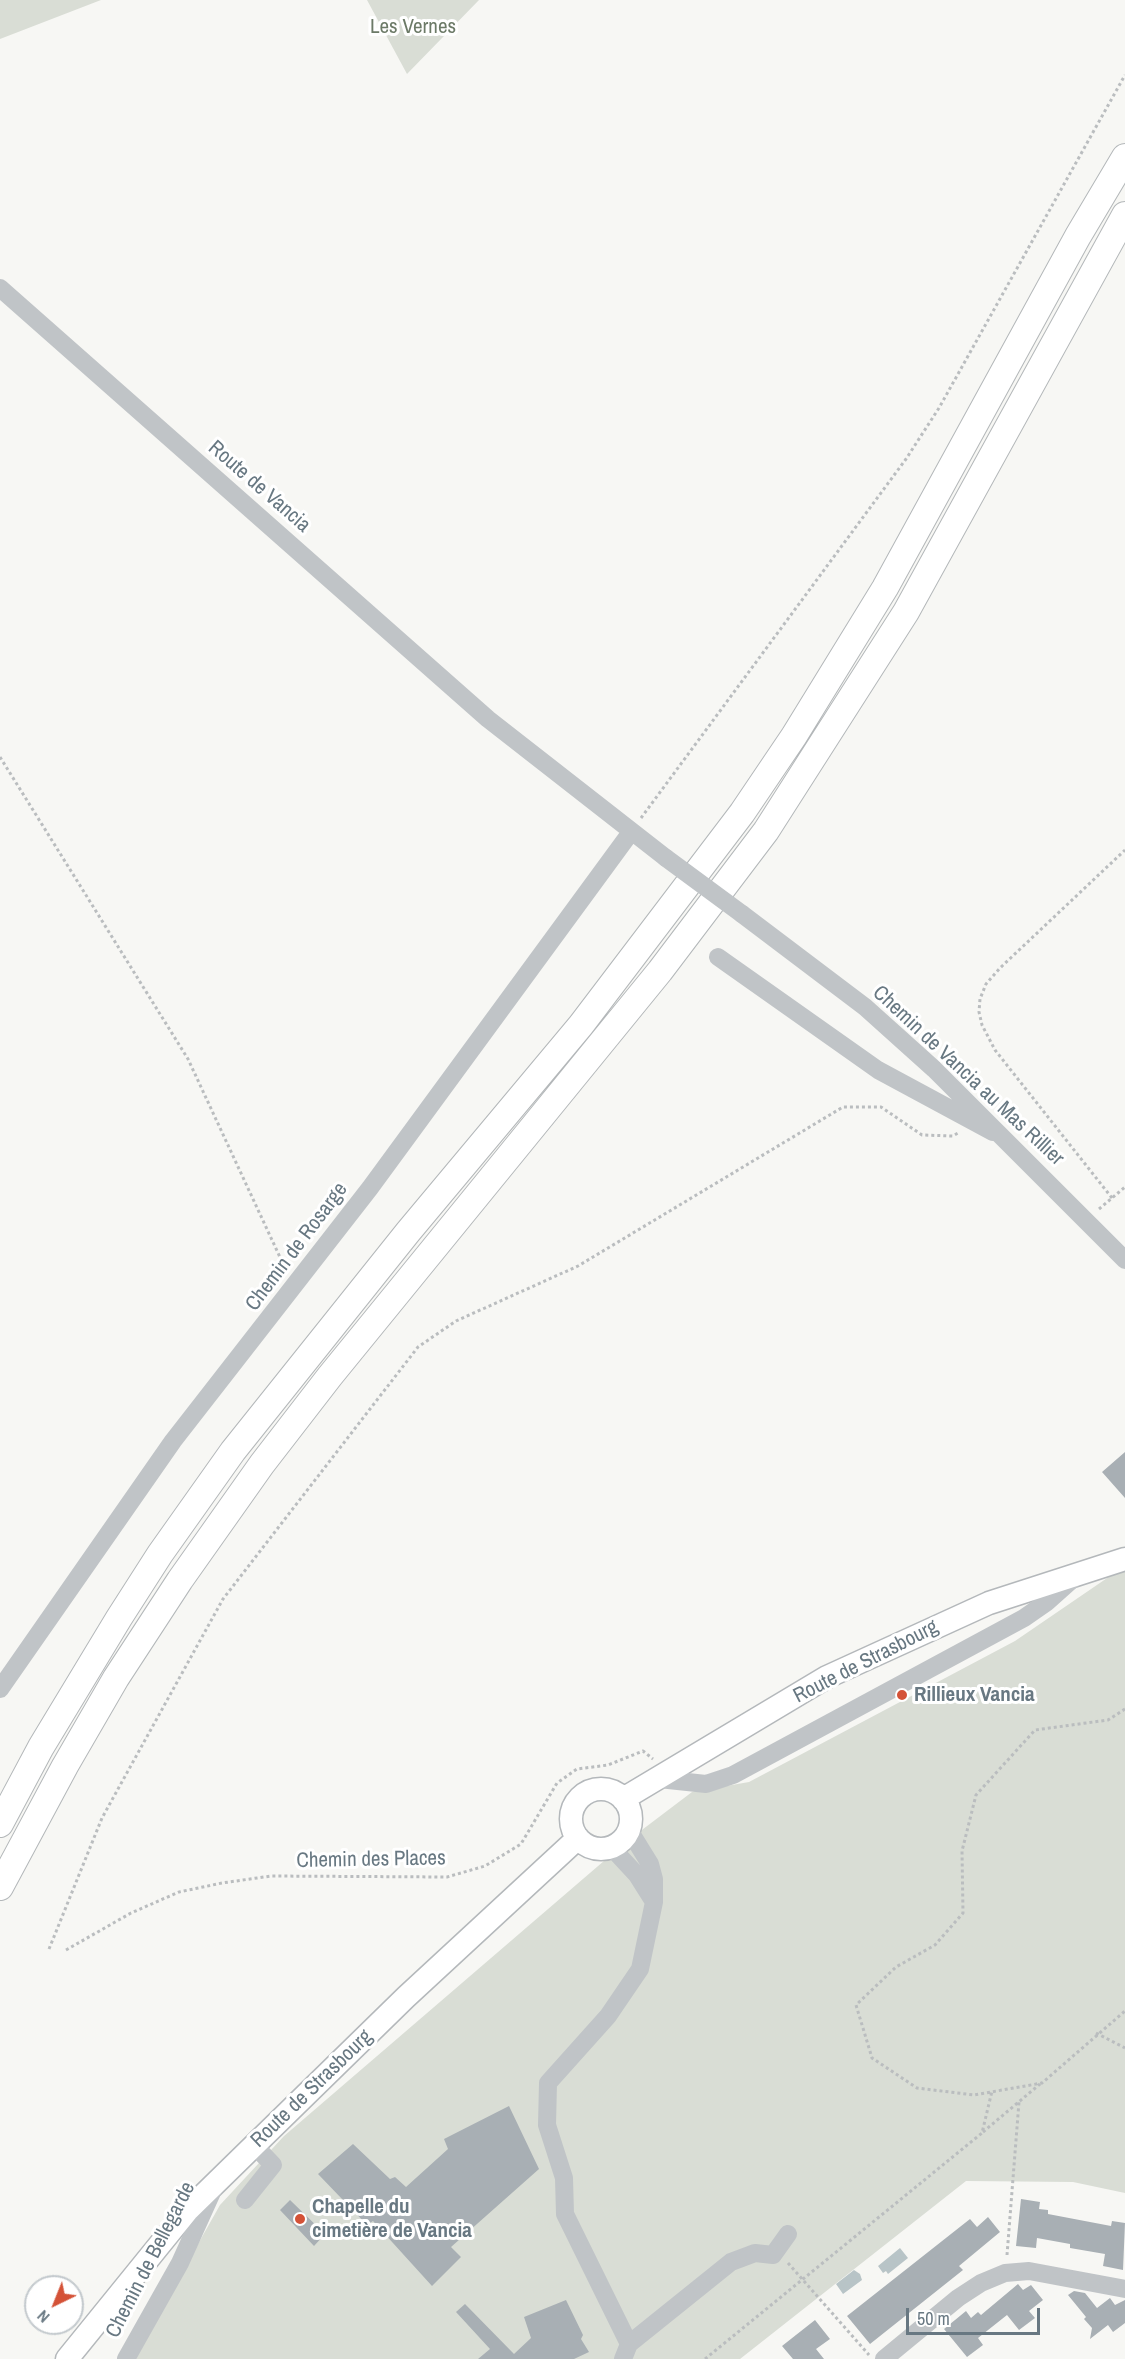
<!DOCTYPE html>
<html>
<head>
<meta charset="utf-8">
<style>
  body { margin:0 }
  #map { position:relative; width:1125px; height:2359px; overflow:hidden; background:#f7f7f4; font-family:"Archivo Narrow",sans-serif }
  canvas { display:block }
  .north { position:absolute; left:24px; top:2275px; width:60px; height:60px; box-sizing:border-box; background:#fff; border:2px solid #c3c9cd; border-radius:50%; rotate:223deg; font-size:16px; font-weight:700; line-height:24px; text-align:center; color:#687882 }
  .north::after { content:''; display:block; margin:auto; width:21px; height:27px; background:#d45237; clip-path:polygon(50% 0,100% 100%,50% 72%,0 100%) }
  .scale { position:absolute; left:906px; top:2308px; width:134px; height:27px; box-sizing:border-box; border:3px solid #687882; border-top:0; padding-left:8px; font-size:18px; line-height:21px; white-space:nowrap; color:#687882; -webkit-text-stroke:4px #fff; paint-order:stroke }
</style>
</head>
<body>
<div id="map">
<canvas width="1125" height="2359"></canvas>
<div class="north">N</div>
<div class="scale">50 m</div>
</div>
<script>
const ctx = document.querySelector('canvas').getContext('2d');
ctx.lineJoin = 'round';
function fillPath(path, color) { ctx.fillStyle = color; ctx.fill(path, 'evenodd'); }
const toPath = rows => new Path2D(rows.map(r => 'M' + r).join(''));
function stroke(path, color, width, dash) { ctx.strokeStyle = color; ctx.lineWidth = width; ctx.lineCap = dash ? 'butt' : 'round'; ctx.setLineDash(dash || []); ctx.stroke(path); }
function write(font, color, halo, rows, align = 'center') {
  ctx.font = font + ' "Archivo Narrow",sans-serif'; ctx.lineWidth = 6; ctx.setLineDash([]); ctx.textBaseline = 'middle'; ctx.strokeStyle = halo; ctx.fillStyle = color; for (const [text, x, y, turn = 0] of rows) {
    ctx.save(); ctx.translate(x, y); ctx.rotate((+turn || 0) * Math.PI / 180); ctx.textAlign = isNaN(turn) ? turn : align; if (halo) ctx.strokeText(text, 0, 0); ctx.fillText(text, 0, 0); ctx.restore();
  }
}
const green = toPath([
  [0,0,101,0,0,39],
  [367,0,479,0,407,74],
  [1125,1569,1125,2193,1073,2182,966,2181,740,2359,133,2359,220,2205,284,2136,626,1842,692,1792,749,1782,1015,1641,1113,1574]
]);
const water = toPath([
  [900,2248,908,2258,888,2274,886,2271,883,2273,878,2266],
  [854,2270,860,2274,862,2280,843,2294,836,2284]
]);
const building = toPath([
  [1125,1452,1125,1498,1102,1472],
  [509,2106,539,2169,451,2247,461,2257,432,2286,373,2221,367,2225,318,2174,353,2144,390,2179,395,2177,406,2187,448,2149,444,2139],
  [1021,2199,1040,2202,1039,2209,1048,2210,1048,2214,1111,2226,1112,2221,1125,2223,1123,2270,1103,2266,1105,2254,1070,2248,1070,2244,1037,2238,1036,2248,1016,2246],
  [290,2200,325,2234,314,2246,280,2210],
  [988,2217,1000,2232,959,2266,963,2270,870,2344,847,2316,970,2219,977,2227],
  [1018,2284,1023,2290,1031,2285,1043,2300,1029,2311,1035,2318,1019,2330,1007,2315,978,2338,983,2345,967,2357,944,2329,966,2311,971,2318,978,2312,981,2315],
  [1074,2291,1085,2293,1097,2308,1110,2298,1115,2305,1125,2300,1125,2323,1113,2332,1108,2325,1090,2339,1092,2328,1084,2319,1086,2317,1068,2295],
  [566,2300,583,2335,581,2339,589,2352,574,2359,478,2359,490,2349,456,2312,465,2304,514,2354,531,2338,524,2317],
  [815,2320,830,2339,816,2349,824,2359,793,2359,782,2346]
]);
const path = toPath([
  [0,757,188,1059,285,1268],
  [641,818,906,459,939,408,1125,75],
  [1112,1198,995,1050,982,1025,979,1012,980,999,986,984,1000,968,1125,850],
  [1099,1209,1125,1187],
  [1125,1709,1108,1720,1035,1730,976,1795,962,1851,963,1913,935,1945,896,1967,856,2005,872,2058,917,2088,974,2095,1042,2083,1125,2011],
  [49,1949,102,1818,223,1599,418,1347,456,1321,578,1266,843,1107,881,1107,922,1135,953,1136,958,1133],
  [66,1950,131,1913,179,1892,222,1883,271,1876,447,1877,485,1866,521,1844,557,1783,577,1769,608,1765,643,1751,653,1759],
  [1096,2033,1125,2048],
  [983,2132,1040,2084],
  [1007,2255,1019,2102],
  [788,2263,869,2355],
  [705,2359,982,2133,992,2091]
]);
const minor = toPath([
  [0,288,488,719,666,858],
  [742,914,865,1007,934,1069,1125,1260],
  [718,957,878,1070,993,1132],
  [0,1689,173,1441,370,1188,631,832],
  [659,1779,706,1784,733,1775,1024,1618,1047,1602,1075,1577],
  [611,1847,637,1875,654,1902],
  [245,2200,273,2165,254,2145],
  [629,2344,731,2262,755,2253,773,2255,788,2234],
  [126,2359,180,2263,213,2190],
  [623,2359,629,2344,565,2214,564,2178,547,2125,548,2083,608,2016,640,1969,654,1902,654,1879,650,1864,629,1830],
  [884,2359,958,2298,981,2283,1005,2273,1029,2271,1125,2289]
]);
const major = toPath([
  '571 1819a30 30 0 1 1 60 0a30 30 0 1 1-60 0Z',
  [623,1799,827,1677,989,1603,1125,1559],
  [67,2359,187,2211,406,1997,578,1838]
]);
const highway = toPath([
  [0,1824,41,1747,119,1618,160,1554,233,1451,408,1232,581,1025,742,813,794,736,885,588,1078,236,1125,157],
  [0,1887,65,1766,116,1678,180,1580,262,1464,330,1376,660,971,766,831,906,612,1125,215]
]);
const minorBridge = toPath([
  [666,858,742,914]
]);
const markers = [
  [902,1695,6,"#d45237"],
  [300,2219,6,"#d45237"]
];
const parkNames = [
  ["Les Vernes",413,27]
];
const streetNames = [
  ["Route de Vancia",259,487,41],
  ["Chemin de Vancia au Mas Rillier",968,1076,43],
  ["Chemin de Rosarge",297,1247,-53],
  ["Route de Strasbourg",866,1662,-27],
  ["Chemin des Places",371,1860,-1],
  ["Route de Strasbourg",312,2089,-44],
  ["Chemin de Bellegarde",151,2260,-63]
];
const poiNames = [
  ["Rillieux Vancia",914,1695],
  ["Chapelle du",312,2207],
  ["cimetière de Vancia",312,2231]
];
fillPath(green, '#d9ddd5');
fillPath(water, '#b8c4c7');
fillPath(building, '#a8afb4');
stroke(major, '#b4b8bb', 25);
stroke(highway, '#b3b7b9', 28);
stroke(path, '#babdbf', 3, [3, 3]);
stroke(minor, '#c0c4c7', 18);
stroke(major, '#fff', 22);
stroke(highway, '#fff', 26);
stroke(minorBridge, '#c0c4c7', 18);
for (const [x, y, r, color] of markers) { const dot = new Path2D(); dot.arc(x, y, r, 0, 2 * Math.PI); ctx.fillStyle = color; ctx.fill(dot); stroke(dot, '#fff', 2); }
write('21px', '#6c7a67', '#fff', parkNames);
write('21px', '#687882', '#fff', streetNames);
write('bold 21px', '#687882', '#fff', poiNames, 'left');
</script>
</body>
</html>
